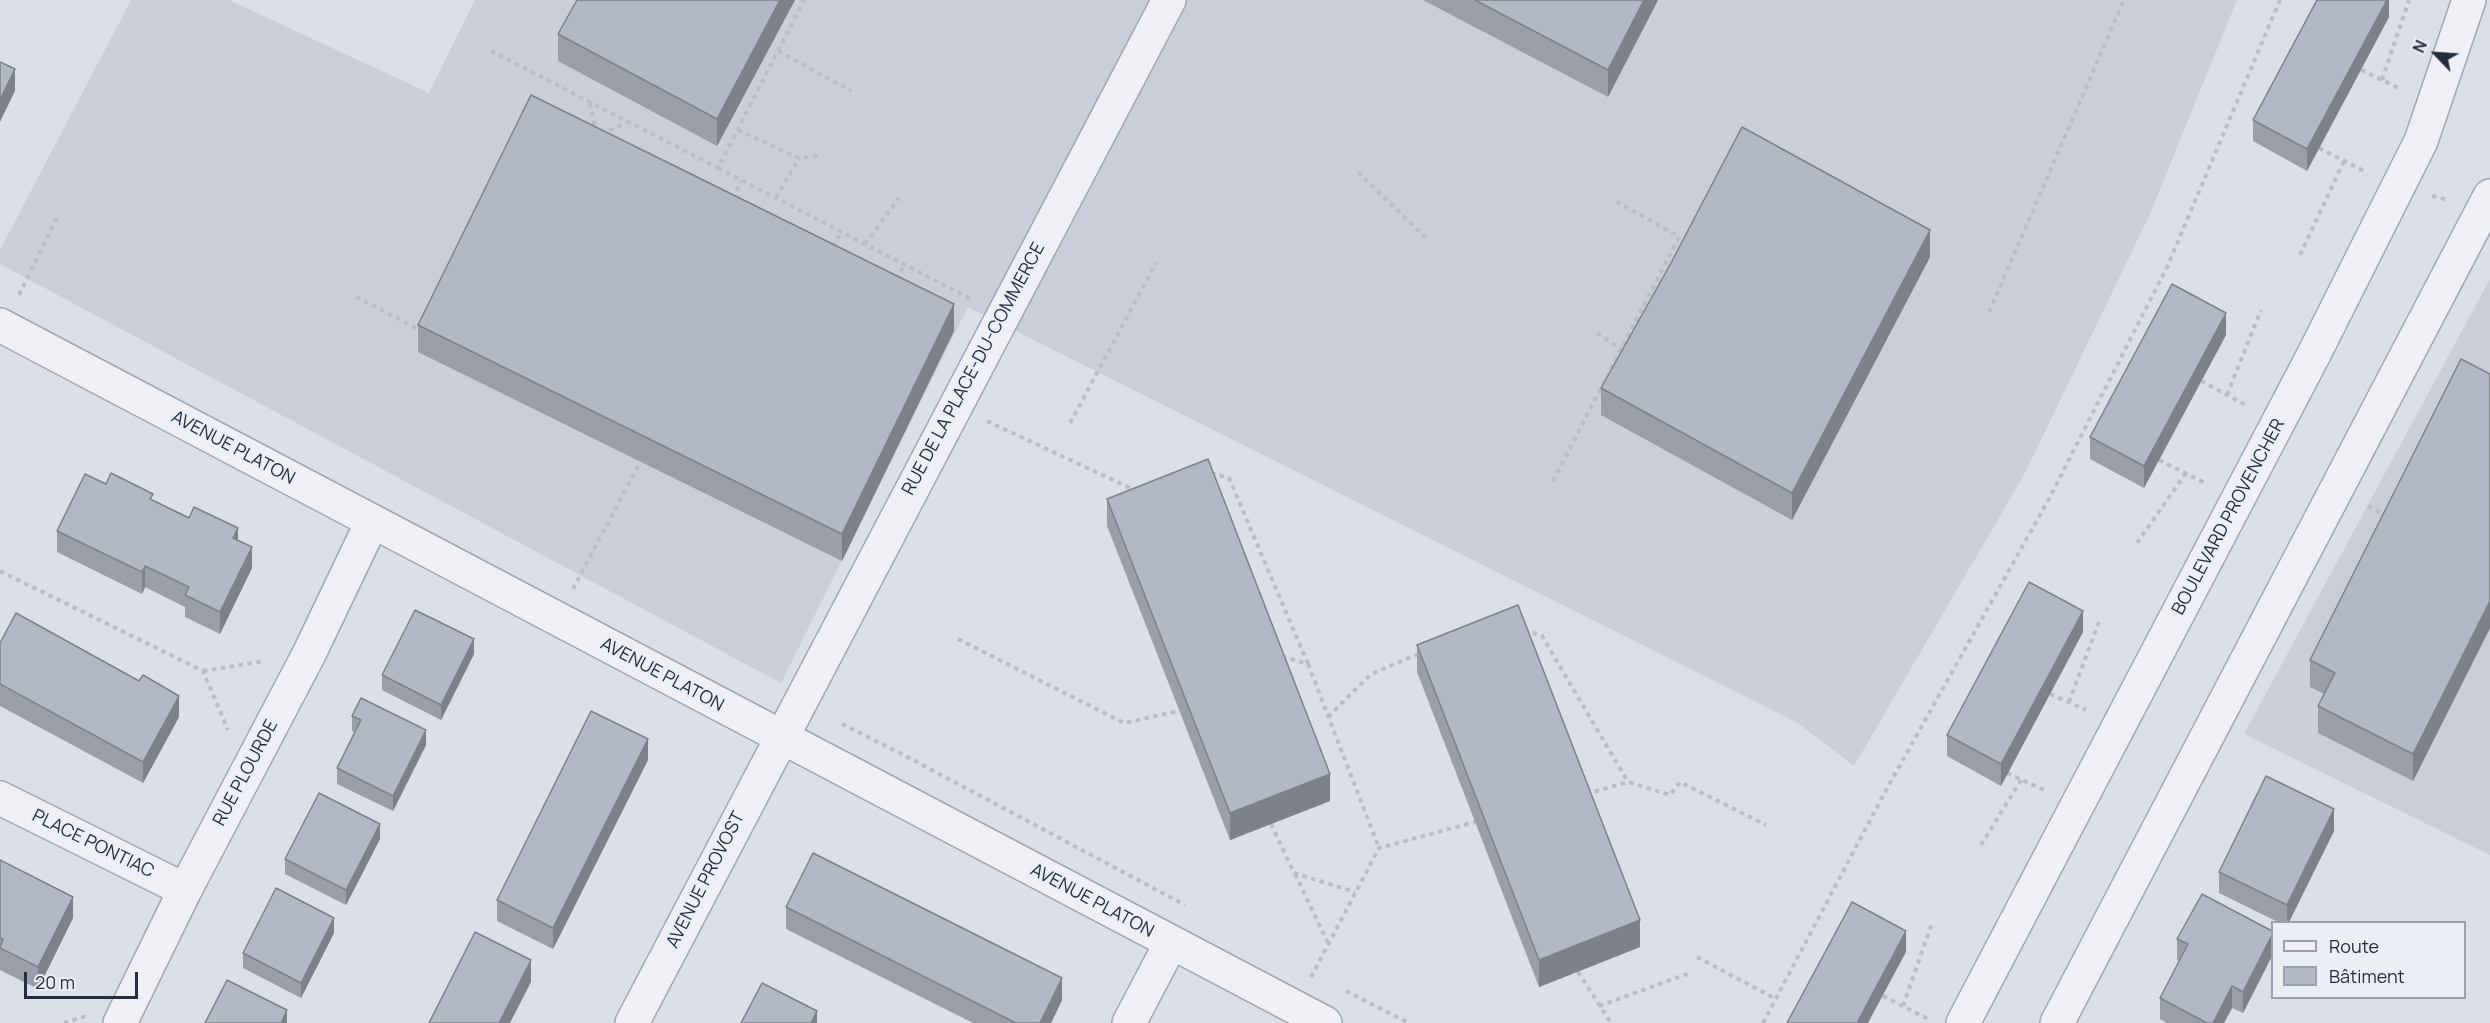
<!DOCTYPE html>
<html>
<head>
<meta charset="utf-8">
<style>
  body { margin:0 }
  #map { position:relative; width:2490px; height:1023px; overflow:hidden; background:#dbdfe7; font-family:Manrope,sans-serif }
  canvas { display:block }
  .legend { position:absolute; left:2271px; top:921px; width:195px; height:78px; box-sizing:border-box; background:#eaeef5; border:2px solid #9ba0ac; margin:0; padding:8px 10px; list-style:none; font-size:18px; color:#242c3e }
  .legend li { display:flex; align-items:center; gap:12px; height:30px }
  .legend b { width:30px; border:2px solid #9ba0ac }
  .north { position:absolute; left:2406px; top:24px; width:60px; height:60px; -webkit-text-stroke:4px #eaeef5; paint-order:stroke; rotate:295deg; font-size:16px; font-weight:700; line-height:24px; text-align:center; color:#242c3e }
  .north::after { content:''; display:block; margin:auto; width:21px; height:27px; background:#242c3e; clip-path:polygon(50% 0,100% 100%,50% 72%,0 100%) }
  .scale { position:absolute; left:24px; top:972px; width:114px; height:27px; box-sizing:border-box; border:3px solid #242c3e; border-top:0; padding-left:8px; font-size:18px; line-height:21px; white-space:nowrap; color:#242c3e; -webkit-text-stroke:4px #eaeef5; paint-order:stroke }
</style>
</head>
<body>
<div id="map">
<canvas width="2490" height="1023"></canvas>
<ul class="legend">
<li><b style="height:8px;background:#eef0f5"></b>Route</li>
<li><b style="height:16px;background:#b2b8c4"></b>Bâtiment</li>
</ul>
<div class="north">N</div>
<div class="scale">20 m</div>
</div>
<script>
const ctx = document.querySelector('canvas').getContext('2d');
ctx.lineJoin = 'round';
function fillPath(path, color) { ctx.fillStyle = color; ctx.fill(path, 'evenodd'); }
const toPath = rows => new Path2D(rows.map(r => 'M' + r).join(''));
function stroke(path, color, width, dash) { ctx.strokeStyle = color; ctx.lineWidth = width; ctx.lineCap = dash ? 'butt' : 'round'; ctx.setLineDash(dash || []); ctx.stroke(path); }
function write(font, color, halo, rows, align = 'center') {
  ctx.font = font + ' Manrope,sans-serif'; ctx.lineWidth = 5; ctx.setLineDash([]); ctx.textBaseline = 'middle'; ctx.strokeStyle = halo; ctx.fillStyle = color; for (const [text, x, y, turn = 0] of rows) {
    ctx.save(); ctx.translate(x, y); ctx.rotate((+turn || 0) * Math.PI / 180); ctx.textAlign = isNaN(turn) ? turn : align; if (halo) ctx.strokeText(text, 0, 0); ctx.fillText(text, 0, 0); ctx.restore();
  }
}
const built = toPath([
  [131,0,229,0,429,93,475,0,2237,0,2150,214,2024,475,1854,766,1798,723,968,307,781,683,0,264,0,250],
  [2490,279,2490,855,2244,734]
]);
const path = toPath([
  [491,51,718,168,804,0],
  [778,51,851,91],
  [2361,70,2401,89],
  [2382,80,2409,0],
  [590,103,596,130],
  [738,130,799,158,818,156],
  [601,134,628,122],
  [2319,148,2366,172],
  [718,168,971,299],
  [1358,172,1427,239],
  [2432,196,2448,200],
  [776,198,799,158],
  [733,199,741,181],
  [865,244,899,198],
  [833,247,841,232],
  [2300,255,2344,161],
  [897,280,904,265],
  [19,295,58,215],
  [356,297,422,331],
  [1989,312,2124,0],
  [1597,333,1621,349],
  [2201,381,2246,405],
  [2227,395,2261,310],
  [987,421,1128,487,1135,492],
  [1070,423,1156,263],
  [2159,460,2205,483],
  [1211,473,1229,478,1308,664],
  [1553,481,1679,237,1612,199],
  [2368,506,2385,515],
  [2137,543,2186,473],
  [0,571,203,671,228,730],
  [573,589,640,462],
  [1524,630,1542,636,1628,782],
  [958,639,1124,723,1179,711],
  [1282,656,1308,664,1379,848],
  [203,671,265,661],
  [2050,694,2086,710],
  [2069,702,2100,619],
  [1328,717,1371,674,1421,653],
  [842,724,900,753,1185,905],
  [2007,773,2044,790],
  [1586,794,1628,782,1670,795,1680,782,1766,825],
  [1271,824,1294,873,1355,892],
  [1981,845,2021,780],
  [1295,874,1328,943],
  [1697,957,1776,999],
  [1578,972,1611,1023],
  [1311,977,1379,848,1475,822],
  [1346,991,1409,1023],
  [1883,996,1928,1019],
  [1599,1006,1690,973],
  [1903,1006,1932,923],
  [64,1023,86,1016],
  [1763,1023,1885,792,2050,497,2168,265,2280,0]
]);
const minor = toPath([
  [0,325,1325,1023],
  [0,798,185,890],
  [120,1023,185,890,309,654,372,522],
  [632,1023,1169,0],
  [1129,1023,1171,943]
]);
const tertiary = toPath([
  [1963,1023,2313,356,2421,141,2469,0],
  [2057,1023,2490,196]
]);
const wall = toPath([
  [795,0,717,146,558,61,558,34],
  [1423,0,1658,0,1608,97],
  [2389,0,2389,17,2307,171,2253,141,2253,120],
  [1930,257,1792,520,1601,415,1601,388],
  [418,325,954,331,842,561,418,352],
  [2226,335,2144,488,2090,459,2090,437],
  [2490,374,2490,628,2413,781,2318,733,2318,706,2324,694,2310,687,2310,660],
  [106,484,153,500,238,540,252,568,220,634,185,617,185,607,145,587,142,594,57,552,57,531],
  [1107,499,1330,801,1230,840,1107,526],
  [2083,632,2001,786,1947,756,1947,735],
  [0,643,179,717,143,783,0,706],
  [1417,645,1640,947,1539,987,1417,672],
  [474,654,441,720,382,690,382,675],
  [352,716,426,745,393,811,337,784,337,768,354,732,352,731],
  [648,760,553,949,497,921,497,900],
  [2334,831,2289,922,2278,922,2219,893,2219,872],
  [380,839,346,905,285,874,285,859],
  [0,860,73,918,38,989,0,970],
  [786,907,1062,1000,1051,1023,973,1023,786,929],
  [2272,931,2272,956,2243,1013,2232,1008,2224,1023,2167,1023,2160,1019,2160,998,2179,961,2177,960,2177,939],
  [334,933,301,998,243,968,243,953]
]);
const shadedWall = toPath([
  [780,0,795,0,717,146,717,119],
  [1644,0,1658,0,1608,97,1608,70],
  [2387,0,2389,0,2389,17,2307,171,2307,149],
  [15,69,15,91,0,122,0,100],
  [1930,230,1930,257,1792,520,1792,493],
  [954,304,954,331,842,561,842,534],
  [2226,313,2226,335,2144,488,2144,466],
  [238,528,238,550,233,538],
  [252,547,252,568,220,634,220,612],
  [145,566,145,587,142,594,142,572],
  [2490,601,2490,628,2413,781,2413,754],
  [2083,611,2083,632,2001,786,2001,764],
  [474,639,474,654,441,720,441,705],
  [179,696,179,717,143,783,143,762],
  [426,730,426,745,393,811,393,796],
  [648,739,648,760,553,949,553,928],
  [1330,774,1330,801,1230,840,1230,813],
  [2334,809,2334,831,2289,922,2287,922,2287,905],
  [380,824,380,839,346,905,346,890],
  [73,897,73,918,38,989,38,967],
  [334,918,334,933,301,998,301,983],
  [1640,920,1640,947,1539,987,1539,960],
  [1906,931,1906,952,1868,1023,1857,1023],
  [2272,935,2272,956,2243,1013,2243,992],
  [531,960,531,982,510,1023,499,1023],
  [1062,978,1062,1000,1051,1023,1040,1023],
  [2232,986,2232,1008,2224,1023,2213,1023],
  [287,1010,287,1023,281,1023],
  [817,1011,817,1023,811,1023]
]);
const building = toPath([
  [577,0,780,0,717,119,558,34,577,0],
  [1475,0,1644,0,1608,70,1475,0],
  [2317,0,2387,0,2307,149,2253,120,2317,0],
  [0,62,15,69,0,100,0,62],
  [531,95,954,304,842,534,418,325,531,95],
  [1742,127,1930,230,1792,493,1601,388,1671,263,1742,127],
  [2172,284,2226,313,2144,466,2090,437,2172,284],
  [2461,359,2490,374,2490,601,2413,754,2318,706,2335,673,2310,660,2461,359],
  [1208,459,1330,774,1230,813,1107,499,1208,459],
  [111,473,153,494,150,499,189,518,194,507,238,528,233,538,252,547,220,612,185,595,189,587,145,566,142,572,57,531,85,474,106,484,111,473],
  [2029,582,2083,611,2001,764,1947,735,2029,582],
  [1518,605,1640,920,1539,960,1417,645,1518,605],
  [415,610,474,639,441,705,382,675,415,610],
  [16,613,139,681,143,675,179,696,143,762,0,684,0,643,16,613],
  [361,698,426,730,393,796,337,768,361,720,352,716,361,698],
  [591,711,648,739,553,928,497,900,591,711],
  [2266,776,2334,809,2287,905,2219,872,2266,776],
  [319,793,380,824,346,890,285,859,319,793],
  [813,853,1062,978,1040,1023,1016,1023,786,907,813,853],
  [0,860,73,897,38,967,0,948,3,939,0,938,0,860],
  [276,888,334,918,301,983,243,953,276,888],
  [2202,894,2272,931,2272,935,2243,992,2232,986,2213,1023,2207,1023,2160,998,2188,944,2177,939,2202,894],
  [1852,902,1906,931,1857,1023,1787,1023,1852,902],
  [475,932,531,960,499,1023,429,1023,475,932],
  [227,980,287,1010,281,1023,205,1023,227,980],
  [762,983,817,1011,811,1023,741,1023,762,983]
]);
const streetNames = [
  ["RUE DE LA PLACE-DU-COMMERCE",974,369,-62],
  ["AVENUE PLATON",233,448,28],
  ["BOULEVARD PROVENCHER",2229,517,-62],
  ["AVENUE PLATON",662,675,28],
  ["RUE PLOURDE",246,773,-62],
  ["PLACE PONTIAC",93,844,26],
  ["AVENUE PROVOST",706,880,-63],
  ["AVENUE PLATON",1092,901,28]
];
fillPath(built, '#c9ced9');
stroke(minor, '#a0a6b1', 36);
stroke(tertiary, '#a0a6b1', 36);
stroke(path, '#b9bdc5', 4, [4.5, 4.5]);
stroke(minor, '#eef0f5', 33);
stroke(tertiary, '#eef0f5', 33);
fillPath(wall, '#999ea9');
fillPath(shadedWall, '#7d8189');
fillPath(building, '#b2b8c4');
stroke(building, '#7d8189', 1.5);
write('18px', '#242c3e', '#eaeef5', streetNames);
</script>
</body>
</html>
